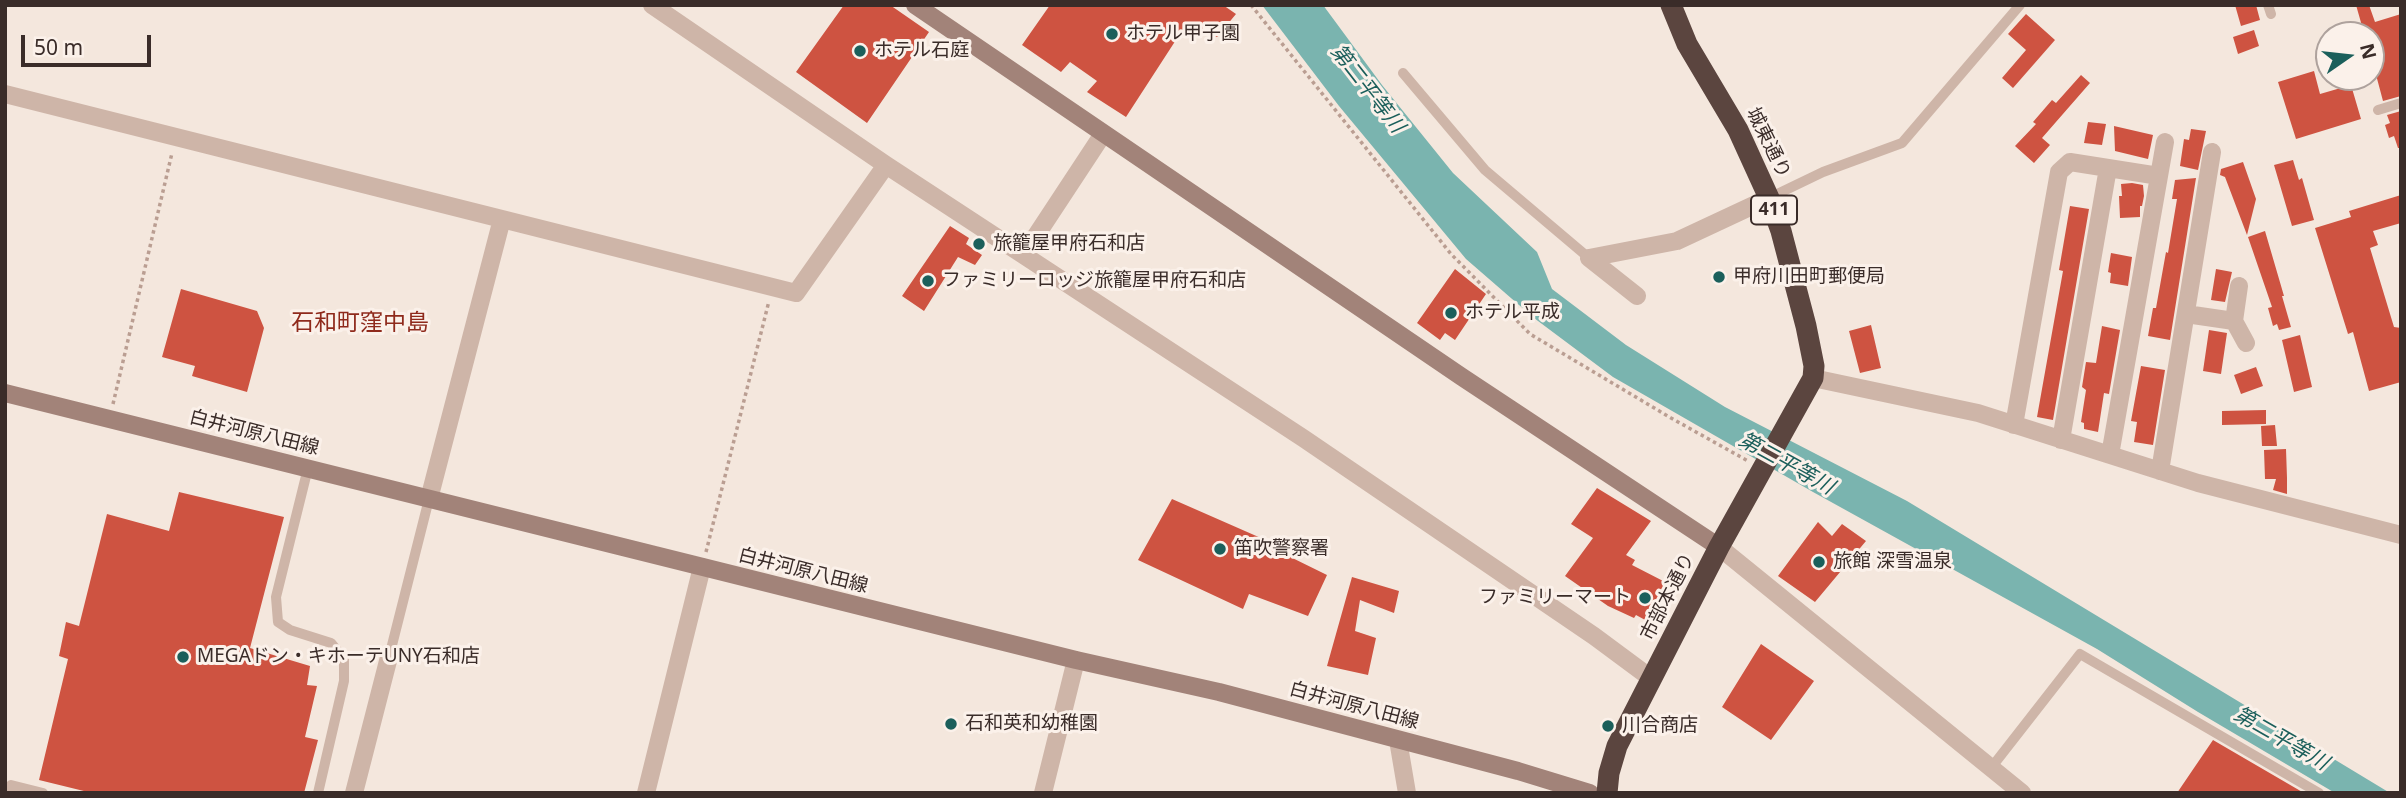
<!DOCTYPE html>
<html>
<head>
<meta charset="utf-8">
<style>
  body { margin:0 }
  #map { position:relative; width:2406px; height:798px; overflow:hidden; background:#f4e7dd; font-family:"Noto Sans",sans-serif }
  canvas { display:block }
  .frame { position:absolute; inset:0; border:7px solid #3a2c29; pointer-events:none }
  .north { position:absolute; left:2315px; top:21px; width:70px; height:70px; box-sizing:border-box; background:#fbf1ea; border:2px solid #aea29d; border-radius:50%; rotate:76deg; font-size:19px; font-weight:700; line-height:28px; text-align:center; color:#3a2c29 }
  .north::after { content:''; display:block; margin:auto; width:24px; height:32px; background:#1b5f5b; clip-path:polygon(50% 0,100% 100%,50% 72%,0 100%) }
  .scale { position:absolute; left:21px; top:35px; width:130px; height:32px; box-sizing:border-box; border:4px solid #3a2c29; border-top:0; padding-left:9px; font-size:21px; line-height:24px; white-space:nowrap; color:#3a2c29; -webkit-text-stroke:5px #fbf1ea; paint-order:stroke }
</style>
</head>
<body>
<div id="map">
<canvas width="2406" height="798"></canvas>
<div class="frame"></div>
<div class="north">N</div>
<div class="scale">50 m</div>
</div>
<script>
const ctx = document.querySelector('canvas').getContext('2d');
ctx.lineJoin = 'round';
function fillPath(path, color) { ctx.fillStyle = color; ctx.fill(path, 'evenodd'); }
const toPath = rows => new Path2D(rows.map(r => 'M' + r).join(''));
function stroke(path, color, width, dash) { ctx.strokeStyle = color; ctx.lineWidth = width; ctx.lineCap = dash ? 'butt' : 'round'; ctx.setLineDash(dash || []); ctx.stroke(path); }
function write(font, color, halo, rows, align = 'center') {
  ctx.font = font + ' "Noto Sans","Noto Sans JP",sans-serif'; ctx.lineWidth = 6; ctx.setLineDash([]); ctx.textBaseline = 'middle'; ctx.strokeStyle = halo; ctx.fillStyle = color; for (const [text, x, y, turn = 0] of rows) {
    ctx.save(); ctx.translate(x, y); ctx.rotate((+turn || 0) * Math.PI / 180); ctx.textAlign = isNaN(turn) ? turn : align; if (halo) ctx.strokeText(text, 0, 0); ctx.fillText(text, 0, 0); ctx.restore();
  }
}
const water = toPath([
  [1262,5,1323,5,1382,85,1453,173,1537,252,1552,289,1626,345,1725,407,1907,501,2390,793,2335,793,2198,712,2097,649,1813,492,1613,377,1534,318,1466,259,1339,106]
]);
const building = toPath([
  [844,5,890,5,929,32,867,123,796,72],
  [1050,5,1223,5,1236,14,1217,37,1204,30,1200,37,1185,26,1126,117,1087,92,1097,81,1070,62,1061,72,1022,45],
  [2235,5,2256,5,2260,20,2241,26],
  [2356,5,2369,5,2375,22,2401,14,2401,96,2383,101,2371,56,2371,35,2342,35,2342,32,2362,26],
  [2026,14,2055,40,2013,88,2002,78,2026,50,2008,34],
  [2254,30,2259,46,2238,54,2233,37],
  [2314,71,2320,94,2351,85,2361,119,2296,139,2278,82],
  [2081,75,2090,83,2042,138,2050,145,2034,163,2015,146,2036,124,2033,122,2052,100,2056,103],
  [2401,111,2401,148,2398,148,2394,136,2389,138,2385,125,2390,123,2387,115],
  [2088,122,2106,124,2102,145,2084,143],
  [2114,126,2153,135,2148,159,2115,151],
  [2191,129,2206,131,2198,170,2180,166,2184,139,2189,140],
  [2293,160,2299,180,2302,178,2314,220,2292,226,2274,165],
  [2243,162,2256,199,2247,235,2225,177,2220,175,2221,169],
  [2196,178,2170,340,2148,336,2153,308,2156,308,2166,252,2168,253,2177,199,2172,199,2175,180],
  [2132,183,2143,185,2144,196,2142,206,2140,206,2140,217,2120,218,2119,196,2122,196,2121,184],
  [2401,195,2401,223,2373,231,2378,245,2370,248,2394,327,2401,328,2401,382,2369,391,2353,332,2348,334,2315,228,2351,217,2349,211],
  [2070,206,2089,209,2053,420,2037,417,2063,271,2059,270],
  [950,226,969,238,966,244,982,255,975,265,958,257,924,311,902,296],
  [2265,231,2284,296,2282,296,2291,327,2279,330,2277,324,2273,326,2268,308,2272,307,2248,237],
  [2111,253,2132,257,2128,286,2110,283,2111,273,2108,272],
  [1455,269,1486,294,1455,340,1445,333,1440,340,1417,323],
  [2216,269,2232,272,2225,302,2211,300],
  [181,289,257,311,264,328,247,392,192,376,195,366,162,357],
  [1871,325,1881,368,1860,373,1849,331],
  [2102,326,2120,330,2109,394,2104,393,2098,432,2084,429,2084,423,2081,422,2086,390,2082,387,2086,362,2096,363],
  [2209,330,2227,333,2221,374,2203,371],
  [2300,335,2312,387,2294,392,2282,340],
  [2141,366,2165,370,2153,445,2134,442,2137,422,2131,421],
  [2256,367,2263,386,2241,394,2234,375],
  [2266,410,2266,424,2222,425,2222,411],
  [2275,425,2277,446,2262,446,2261,426],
  [2286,449,2287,478,2287,494,2273,490,2276,479,2265,479,2264,450],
  [1597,488,1651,521,1626,555,1635,560,1632,565,1667,583,1647,621,1636,615,1634,618,1608,606,1565,576,1593,538,1571,524],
  [179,492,284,517,250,648,310,666,307,685,317,686,305,737,318,740,304,793,92,793,39,780,68,659,59,656,66,622,79,626,107,514,169,531],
  [1172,499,1270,542,1268,546,1327,575,1308,616,1249,594,1243,609,1138,560],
  [1818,522,1832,536,1842,524,1866,541,1815,602,1778,576],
  [1352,577,1399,591,1394,613,1360,600,1355,631,1376,638,1368,675,1327,666],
  [1761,644,1814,681,1771,740,1722,707],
  [2213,740,2304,793,2177,793]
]);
const path = toPath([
  [1251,5,1451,254,1530,334,1671,418,1748,461],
  [113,404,172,153],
  [706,552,769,301]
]);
const lane = toPath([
  [2268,5,2271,14],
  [1403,73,1485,170,1589,258],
  [2378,110,2401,103],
  [1769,198,1823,172,1902,143,2020,5],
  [308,468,276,597,278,622,290,630,331,643,344,659,344,681,318,793],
  [389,657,429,499],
  [1991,768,2080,654,2319,793],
  [9,793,11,785,43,793]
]);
const street = toPath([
  [652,5,886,165,1303,438,1594,636,1652,679],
  [5,94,796,293,886,165],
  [1024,254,1103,134],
  [1589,258,1677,241,1769,198],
  [1589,258,1637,296],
  [2239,286,2234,321,2246,343],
  [2186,314,2234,321],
  [1813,378,1978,413,2198,483,2401,535],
  [2014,425,2059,172,2070,162,2159,176],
  [2061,440,2108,168],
  [2110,455,2165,142],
  [2160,471,2212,152],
  [429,499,502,219],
  [1719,547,2022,793],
  [1398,740,1407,793],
  [354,793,389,657],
  [646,793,702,567],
  [1043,793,1076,660]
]);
const secondary = toPath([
  [915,5,1462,377,1719,547],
  [5,393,1076,660,1219,692,1518,771,1590,793]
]);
const highway = toPath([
  [1607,793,1609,773,1617,746,1719,547,1813,378,1814,366,1806,326,1781,231,1769,198,1738,130,1687,44,1671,5]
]);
const markers = [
  [1112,34,7,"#1b5f5b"],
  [860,51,7,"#1b5f5b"],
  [979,244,7,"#1b5f5b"],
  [1719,277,7,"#1b5f5b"],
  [928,281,7,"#1b5f5b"],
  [1451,313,7,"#1b5f5b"],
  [1220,549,7,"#1b5f5b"],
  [1819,562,7,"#1b5f5b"],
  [1645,598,7,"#1b5f5b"],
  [183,657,7,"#1b5f5b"],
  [951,724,7,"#1b5f5b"],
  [1608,726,7,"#1b5f5b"]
];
const shields = [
  [1774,210,46]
];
const shieldNames = [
  ["411",1774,210]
];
const poiNames = [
  ["ホテル甲子園",1126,34],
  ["ホテル石庭",874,51],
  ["旅籠屋甲府石和店",993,244],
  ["甲府川田町郵便局",1733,277],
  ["ファミリーロッジ旅籠屋甲府石和店",942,281],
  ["ホテル平成",1465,313],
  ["笛吹警察署",1234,549],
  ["旅館 深雪温泉",1833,562],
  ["ファミリーマート",1631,598,"right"],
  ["MEGAドン・キホーテUNY石和店",197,657],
  ["石和英和幼稚園",965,724],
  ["川合商店",1622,726]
];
const streetNames = [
  ["城東通り",1768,143,64],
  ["白井河原八田線",254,433,14],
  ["白井河原八田線",803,571,14],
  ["市部本通り",1668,597,-63],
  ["白井河原八田線",1354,706,15]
];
const waterNames = [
  ["第二平等川",1367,89,52],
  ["第二平等川",1786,464,29],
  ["第二平等川",2281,739,30]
];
const quarterNames = [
  ["石和町窪中島",360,323]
];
fillPath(water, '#7ab4af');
fillPath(building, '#ce5341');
stroke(path, '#ba9e92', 3.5, [3.5, 3.5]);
stroke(lane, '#ceb5a8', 10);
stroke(street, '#ceb5a8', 18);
stroke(secondary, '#a28379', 18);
stroke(highway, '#5b453f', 21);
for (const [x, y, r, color] of markers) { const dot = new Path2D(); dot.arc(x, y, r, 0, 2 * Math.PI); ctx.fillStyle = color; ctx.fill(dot); stroke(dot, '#fbf1ea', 2.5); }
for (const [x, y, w] of shields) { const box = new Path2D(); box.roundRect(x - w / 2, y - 14.5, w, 29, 5); ctx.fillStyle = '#fbf1ea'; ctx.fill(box); stroke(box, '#3a2c29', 2); }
write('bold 18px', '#3a2c29', null, shieldNames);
write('19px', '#3a2c29', '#fbf1ea', poiNames, 'left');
write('19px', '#3a2c29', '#fbf1ea', streetNames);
write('italic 21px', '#1b5f5b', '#fbf1ea', waterNames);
write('23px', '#8f2a1c', '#fbf1ea', quarterNames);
</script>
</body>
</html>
